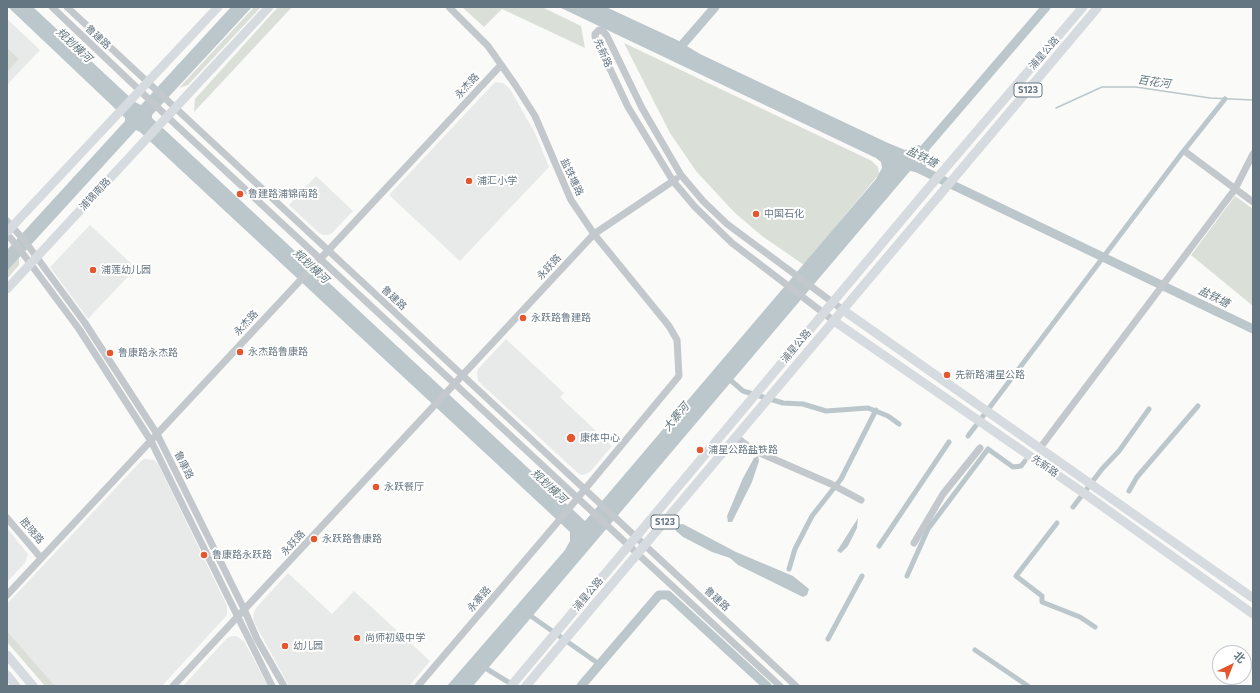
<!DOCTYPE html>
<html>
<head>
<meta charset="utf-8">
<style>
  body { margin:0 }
  #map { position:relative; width:1260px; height:693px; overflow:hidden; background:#fafaf8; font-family:Commissioner,"Noto Sans SC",sans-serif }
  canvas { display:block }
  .frame { position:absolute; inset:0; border:8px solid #657683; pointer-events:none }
  .north { position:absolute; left:1212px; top:645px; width:40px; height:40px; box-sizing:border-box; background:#fff; border:1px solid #c1c8cd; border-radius:50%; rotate:43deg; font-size:11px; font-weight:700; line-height:16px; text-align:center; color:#657683 }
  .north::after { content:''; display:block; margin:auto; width:14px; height:18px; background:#e4572e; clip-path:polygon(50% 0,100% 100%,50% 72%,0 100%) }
</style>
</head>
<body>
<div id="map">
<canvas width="1260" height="693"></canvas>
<div class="frame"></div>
<div class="north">北</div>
</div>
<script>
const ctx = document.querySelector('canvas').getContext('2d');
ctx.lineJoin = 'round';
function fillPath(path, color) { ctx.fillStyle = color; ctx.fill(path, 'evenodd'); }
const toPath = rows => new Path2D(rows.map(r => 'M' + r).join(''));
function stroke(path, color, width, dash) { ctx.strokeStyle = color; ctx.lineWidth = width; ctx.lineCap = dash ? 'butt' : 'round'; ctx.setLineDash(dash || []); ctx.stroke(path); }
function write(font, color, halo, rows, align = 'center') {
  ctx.font = font + ' Commissioner,"Noto Sans SC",sans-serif'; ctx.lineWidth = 4; ctx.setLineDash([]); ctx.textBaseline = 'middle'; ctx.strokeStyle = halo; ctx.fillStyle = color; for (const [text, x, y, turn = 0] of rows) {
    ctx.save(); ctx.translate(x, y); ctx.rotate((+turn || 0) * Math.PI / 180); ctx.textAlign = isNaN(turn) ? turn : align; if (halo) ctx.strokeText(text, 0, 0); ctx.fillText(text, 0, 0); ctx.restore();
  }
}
const built = toPath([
  [7,19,40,50,7,85],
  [495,82,503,83,510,89,536,135,549,167,460,261,389,195],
  [316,176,353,211,332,233,328,235,323,235,319,233,289,205],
  [90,225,136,268,88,319,50,267],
  [506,339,564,393,560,397,612,446,590,472,583,475,579,474,478,381,477,373,478,369],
  [145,459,154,460,158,464,227,606,227,615,162,686,55,686,7,631,7,604,141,461],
  [7,528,28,554,25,563,7,582],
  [288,573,332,614,354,591,430,661,409,686,289,686,254,622,253,615,256,608],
  [231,636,236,636,244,641,268,686,183,686,227,638]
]);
const green = toPath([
  [254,7,261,7,188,85,179,88],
  [278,7,292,7,194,112,195,99],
  [462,7,542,7,581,26,585,48,502,9,484,27],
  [624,43,872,161,878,167,879,174,804,265,762,236,735,213,696,171,670,133],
  [7,48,19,59,7,72],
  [1235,196,1253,209,1253,306,1191,255],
  [19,257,19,265,7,279,7,271],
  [7,631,55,686,45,686,7,642]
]);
const water = toPath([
  [8,7,33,7,135,102,141,105,231,7,252,7,152,115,152,118,585,521,876,179,882,168,881,162,876,158,559,7,606,7,677,40,700,54,888,143,905,150,919,145,929,150,929,157,932,160,920,173,910,171,905,177,473,686,447,686,565,550,570,541,570,532,140,132,136,130,7,271,7,250,125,121,125,118],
  [758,456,759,461,752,482,732,522,728,522,727,516,743,478,754,458],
  [858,518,857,528,848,546,841,553,837,551],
  [683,524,736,552,793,576,809,589,807,595,803,597,738,565,730,558,712,552,683,537,676,531,674,525]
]);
const stream = toPath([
  [1056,108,1102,87,1136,87,1210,98,1253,100]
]);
const canal = toPath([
  [728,378,743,391,783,403,803,404,826,411,868,408,888,416,899,424],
  [968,436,1182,153,1225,99],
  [1129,491,1137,477,1198,406],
  [1073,507,1102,469,1119,451,1149,409],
  [1057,523,1016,576,1042,596,1042,602,1080,617,1095,627],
  [879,546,949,442],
  [789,569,795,549,812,516,841,479,876,410],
  [907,576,928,529,988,449,1013,467,1021,466,1025,461],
  [528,614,599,664],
  [828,639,862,576],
  [975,650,1028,686],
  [482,666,513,685]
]);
const river = toPath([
  [676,52,715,7],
  [918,156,1046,7],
  [911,165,1253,329],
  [581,686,659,595,668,595,767,686]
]);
const minor = toPath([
  [52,7,175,124,780,686],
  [67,7,796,686],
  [1187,153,1253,202],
  [7,221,24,240,85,323,157,434,244,609,257,639,284,686],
  [7,234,18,247,79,329,151,441,272,686],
  [834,321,732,243,695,207,673,181,628,107,595,37,595,34,599,30,603,31,607,36,642,108,681,175,703,201,727,224,843,310],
  [736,437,753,450,831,484,861,500],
  [1040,448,1235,189,1253,154],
  [7,518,41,558],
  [914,543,943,494,980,448],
  [7,595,501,65],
  [173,686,594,234,676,179],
  [418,686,556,524,679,376,677,340,669,326,594,234,571,200,535,116,516,86,488,46,449,7]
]);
const major = toPath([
  [7,232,218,7],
  [7,289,269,7],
  [843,310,1253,598],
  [834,321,1088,496,1253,614],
  [7,655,33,686],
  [7,675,16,686],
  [511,686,931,185,1083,7],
  [526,686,1098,7]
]);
const markers = [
  [469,181,4,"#e4572e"],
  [240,194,4,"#e4572e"],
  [756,214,4,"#e4572e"],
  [93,270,4,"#e4572e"],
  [523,318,4,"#e4572e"],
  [240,352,4,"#e4572e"],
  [110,353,4,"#e4572e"],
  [947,375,4,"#e4572e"],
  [571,438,5,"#e4572e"],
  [700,450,4,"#e4572e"],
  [376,487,4,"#e4572e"],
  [314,539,4,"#e4572e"],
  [204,555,4,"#e4572e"],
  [357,638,4,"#e4572e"],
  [285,646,4,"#e4572e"]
];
const shields = [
  [1028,90,28],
  [665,522,28]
];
const shieldNames = [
  ["S123",1028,90],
  ["S123",665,522]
];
const streetNames = [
  ["鲁建路",98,37,43],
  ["先新路",603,53,67],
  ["浦星公路",1044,53,-49],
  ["永杰路",467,86,-47],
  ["盐铁塘路",572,177,65],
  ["浦锦南路",95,194,-47],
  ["永跃路",549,267,-47],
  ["鲁建路",394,298,43],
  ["永杰路",246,323,-47],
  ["浦星公路",796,346,-50],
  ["鲁康路",184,465,63],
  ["先新路",1045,466,35],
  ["胜晓路",32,531,49],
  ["永跃路",293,543,-47],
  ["浦星公路",588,594,-50],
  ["永寨路",479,599,-49],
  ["鲁建路",717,599,43]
];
const poiNames = [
  ["浦汇小学",477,181],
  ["鲁建路浦锦南路",248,194],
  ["中国石化",764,214],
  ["浦莲幼儿园",101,270],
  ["永跃路鲁建路",531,318],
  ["永杰路鲁康路",248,352],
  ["鲁康路永杰路",118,353],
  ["先新路浦星公路",955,375],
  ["康体中心",580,438],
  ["浦星公路盐铁路",708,450],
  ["永跃餐厅",384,487],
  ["永跃路鲁康路",322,539],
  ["鲁康路永跃路",212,555],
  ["尚师初级中学",365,638],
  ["幼儿园",293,646]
];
const waterNames = [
  ["规划横河",74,45,43],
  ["百花河",1154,82,8],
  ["盐铁塘",922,157,26],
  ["规划横河",311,266,43],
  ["盐铁塘",1214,297,26],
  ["大寨河",676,417,-50],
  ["规划横河",549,486,43]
];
fillPath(built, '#e8e9e9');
fillPath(green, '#dadfd7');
fillPath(water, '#bbc7cb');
stroke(stream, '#bbc7cb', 1.5);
stroke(canal, '#bbc7cb', 5);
stroke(river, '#bbc7cb', 9);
stroke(minor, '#c3c8cc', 7);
stroke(major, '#d6dbdf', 9);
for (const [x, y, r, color] of markers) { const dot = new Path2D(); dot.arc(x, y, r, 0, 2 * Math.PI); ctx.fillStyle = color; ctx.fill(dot); stroke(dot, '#fff', 1.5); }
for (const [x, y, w] of shields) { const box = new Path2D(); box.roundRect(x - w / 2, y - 7, w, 14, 3); ctx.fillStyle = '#fff'; ctx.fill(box); stroke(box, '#657683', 1); }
write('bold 9px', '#657683', null, shieldNames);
write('10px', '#657683', '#fff', streetNames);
write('10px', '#657683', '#fff', poiNames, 'left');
write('italic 11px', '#60757c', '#fff', waterNames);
</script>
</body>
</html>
